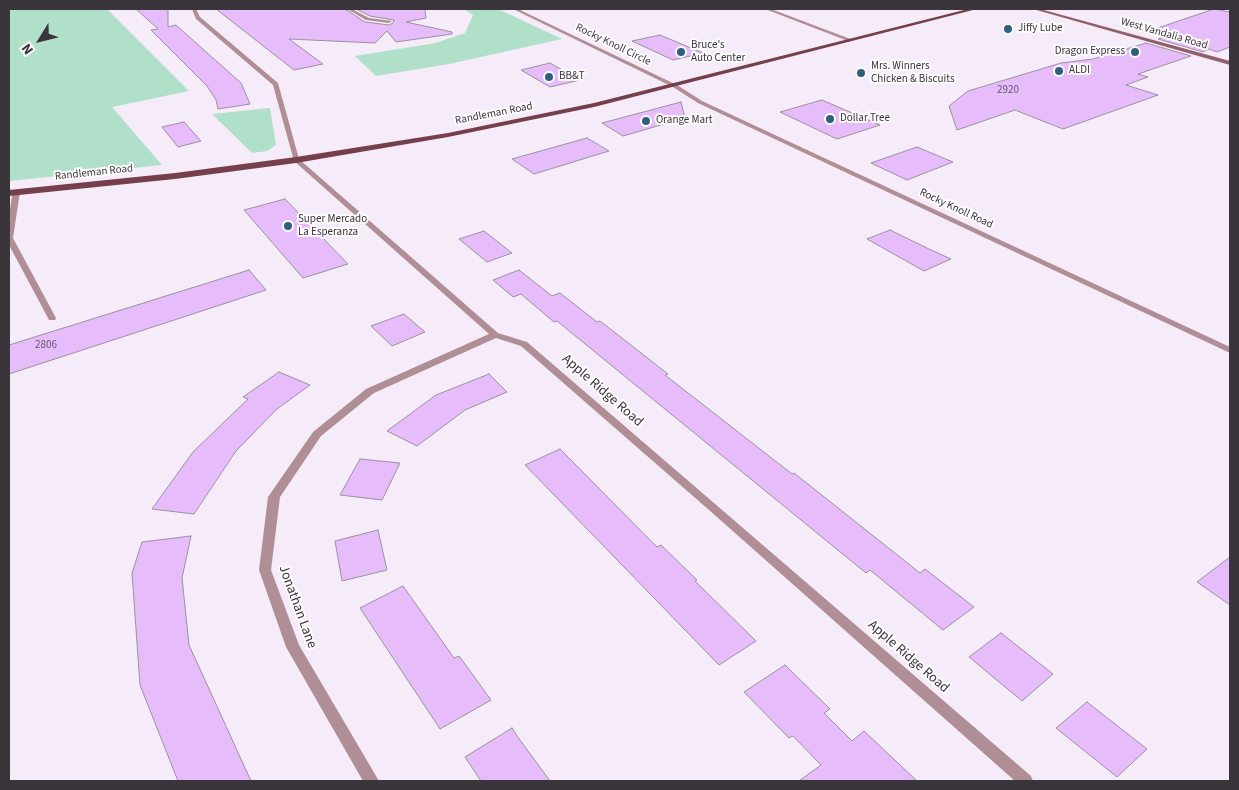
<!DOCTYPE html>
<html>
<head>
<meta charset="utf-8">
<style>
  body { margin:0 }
  #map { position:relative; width:1239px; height:790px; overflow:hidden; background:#f6ebf8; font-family:"Source Sans 3",sans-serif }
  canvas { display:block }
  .frame { position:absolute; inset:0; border:10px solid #39353a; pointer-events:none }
  .north { position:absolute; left:15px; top:15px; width:50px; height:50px; -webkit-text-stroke:4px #fefbfe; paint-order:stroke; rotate:234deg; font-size:14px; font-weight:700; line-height:20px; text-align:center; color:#39353a }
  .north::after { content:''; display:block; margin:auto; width:18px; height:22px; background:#39353a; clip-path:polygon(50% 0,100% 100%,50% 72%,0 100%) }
</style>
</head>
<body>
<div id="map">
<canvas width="1239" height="790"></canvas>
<div class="frame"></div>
<div class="north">N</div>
</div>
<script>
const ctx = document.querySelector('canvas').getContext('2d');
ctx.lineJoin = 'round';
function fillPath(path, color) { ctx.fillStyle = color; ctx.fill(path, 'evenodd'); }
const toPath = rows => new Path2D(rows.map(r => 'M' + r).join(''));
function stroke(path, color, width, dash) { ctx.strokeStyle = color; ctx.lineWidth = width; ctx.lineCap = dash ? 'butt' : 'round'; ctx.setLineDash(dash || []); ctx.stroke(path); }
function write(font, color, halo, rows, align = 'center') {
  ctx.font = font + ' "Source Sans 3",sans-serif'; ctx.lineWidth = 4; ctx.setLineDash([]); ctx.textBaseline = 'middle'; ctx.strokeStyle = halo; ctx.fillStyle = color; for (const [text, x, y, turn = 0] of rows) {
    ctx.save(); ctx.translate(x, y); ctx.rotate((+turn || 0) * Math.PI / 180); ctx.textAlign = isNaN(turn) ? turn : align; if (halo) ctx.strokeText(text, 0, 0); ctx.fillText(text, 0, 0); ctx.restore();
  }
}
const green = toPath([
  [9,9,107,9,189,91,112,107,162,165,9,181],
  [464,9,498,9,562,39,449,64,376,76,355,56,436,43,465,33,473,15],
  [270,108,276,145,267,151,252,153,212,114]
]);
const building = toPath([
  [136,9,168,9,168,27,176,25,241,83,250,104,218,109,216,100,207,86,151,30,158,29,136,9],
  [216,9,345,9,365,22,389,25,393,23,394,20,370,16,356,9,425,9,426,18,406,22,452,32,452,34,396,42,387,31,375,43,289,39,323,64,294,70,216,9],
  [1214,9,1230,12,1230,47,1217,52,1209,49,1203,52,1158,39,1165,37,1146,32,1214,9],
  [660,35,703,53,673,60,632,41,660,35],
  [1146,43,1191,56,1138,74,1148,77,1126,85,1158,95,1063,129,1015,110,957,130,949,106,968,91,1061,63,1093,59,1146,43],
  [550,63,580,80,550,87,521,70,550,63],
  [822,100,880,125,837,139,780,112,822,100],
  [681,102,685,118,623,136,602,123,681,102],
  [184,122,201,141,178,147,162,127,184,122],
  [587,138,609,151,534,174,512,159,587,138],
  [917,147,953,162,907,180,871,163,917,147],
  [285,199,348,264,303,278,244,210,285,199],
  [890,230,929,249,951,259,924,271,867,239,890,230],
  [484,231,512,253,487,262,459,239,484,231],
  [249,270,266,290,9,374,9,345,249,270],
  [519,270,552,296,560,293,597,322,600,321,668,374,665,375,792,474,794,473,920,573,925,569,974,607,943,630,870,570,866,573,557,321,554,322,521,294,513,297,493,280,519,270],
  [404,314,425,332,392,346,371,326,404,314],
  [279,372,310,385,277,409,236,451,194,514,152,509,193,452,248,399,243,397,279,372],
  [489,374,507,392,465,410,417,446,387,431,436,395,489,374],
  [560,449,657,547,661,545,697,580,695,581,756,641,719,665,525,465,560,449],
  [360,459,400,463,382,500,340,495,360,459],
  [378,530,387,570,342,581,335,541,378,530],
  [191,536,182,578,189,645,251,781,178,781,140,685,132,573,142,542,191,536],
  [1230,557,1230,605,1197,582,1230,557],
  [403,586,454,658,459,656,491,700,440,729,360,608,403,586],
  [1001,633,1053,674,1022,701,969,657,1001,633],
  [785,665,830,709,824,713,852,741,864,731,917,781,799,781,821,765,793,736,789,738,744,692,785,665],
  [1087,702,1147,749,1117,777,1056,728,1087,702],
  [512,728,517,736,550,781,481,781,465,757,512,728]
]);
const street = toPath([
  [192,9,196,9,200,17,278,83,299,159,498,333,527,342,1031,776,1033,781,1015,781,709,510,521,346,496,338,374,393,321,436,280,497,271,570,299,645,379,781,363,781,286,647,259,570,268,497,313,432,366,389,489,334,294,161,273,85,196,19,192,9],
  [347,9,352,9,369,18,392,21,389,23,366,20,347,9],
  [513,9,518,9,677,85,702,101,1230,347,1230,353,698,103,673,87,513,9],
  [765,9,771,9,853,40,848,41,765,9],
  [13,190,16,190,20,192,13,238,56,318,55,320,49,320,48,318,9,245,9,215,13,190]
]);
const secondary = toPath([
  [1033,9,1040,9,1230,61,1230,65,1033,9]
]);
const primary = toPath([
  [968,9,977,9,594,107,448,137,296,163,175,179,9,196,9,190,175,173,296,157,448,133,594,103,968,9]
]);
const markers = [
  [1008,29,5,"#2e5f7d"],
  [681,52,5,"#2e5f7d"],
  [1135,52,5,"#2e5f7d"],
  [1059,71,5,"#2e5f7d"],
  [861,73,5,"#2e5f7d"],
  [549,77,5,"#2e5f7d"],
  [830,119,5,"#2e5f7d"],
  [646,121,5,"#2e5f7d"],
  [288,226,5,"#2e5f7d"]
];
const farPoinames = [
  ["Jiffy Lube",1018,29],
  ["Bruce's",691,46],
  ["Auto Center",691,59],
  ["Dragon Express",1125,52,"right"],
  ["Mrs. Winners",871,67],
  ["Chicken & Biscuits",871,80],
  ["ALDI",1069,71],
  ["BB&T",559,77],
  ["Dollar Tree",840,119],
  ["Orange Mart",656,121],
  ["Super Mercado",298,220],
  ["La Esperanza",298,233]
];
const farStreetnames = [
  ["West Vandalia Road",1164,34,16],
  ["Rocky Knoll Circle",613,45,26],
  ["Randleman Road",494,114,-11],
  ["Randleman Road",94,173,-6],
  ["Rocky Knoll Road",956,209,25]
];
const numberNames = [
  ["2920",1008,91],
  ["2806",46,346]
];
const streetNames = [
  ["Apple Ridge Road",602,391,41],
  ["Jonathan Lane",297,607,70],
  ["Apple Ridge Road",908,657,41]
];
fillPath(green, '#b0e0c9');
fillPath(building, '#e6bdfa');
stroke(building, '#9a919e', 1);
fillPath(street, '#b08e95');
fillPath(secondary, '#8f606a');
fillPath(primary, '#763f4c');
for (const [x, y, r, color] of markers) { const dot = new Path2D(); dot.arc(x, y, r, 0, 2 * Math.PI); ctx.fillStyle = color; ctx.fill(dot); stroke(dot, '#fefbfe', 2); }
write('11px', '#39353a', '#fefbfe', farPoinames, 'left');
write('11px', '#39353a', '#fefbfe', farStreetnames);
write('11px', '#64576a', null, numberNames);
write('14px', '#39353a', '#fefbfe', streetNames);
</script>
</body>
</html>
